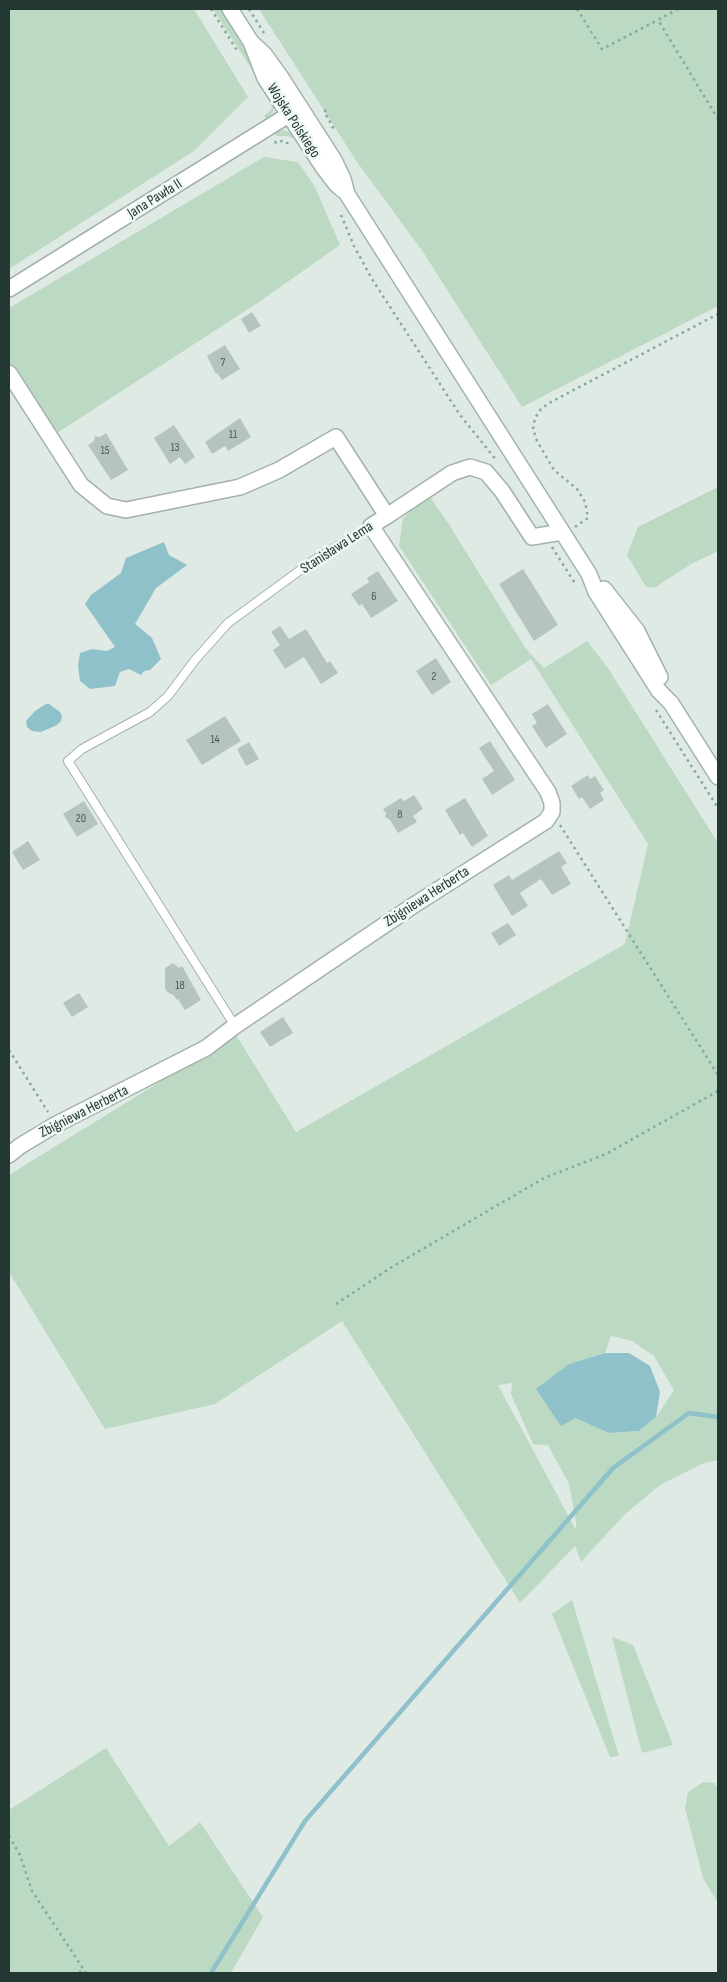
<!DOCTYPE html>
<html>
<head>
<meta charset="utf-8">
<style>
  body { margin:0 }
  #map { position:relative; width:727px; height:1982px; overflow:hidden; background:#e0eae5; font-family:"Sofia Sans Condensed",sans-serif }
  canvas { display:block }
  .frame { position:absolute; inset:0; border:10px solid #233832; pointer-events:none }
</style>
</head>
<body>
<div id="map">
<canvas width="727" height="1982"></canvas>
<div class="frame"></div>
</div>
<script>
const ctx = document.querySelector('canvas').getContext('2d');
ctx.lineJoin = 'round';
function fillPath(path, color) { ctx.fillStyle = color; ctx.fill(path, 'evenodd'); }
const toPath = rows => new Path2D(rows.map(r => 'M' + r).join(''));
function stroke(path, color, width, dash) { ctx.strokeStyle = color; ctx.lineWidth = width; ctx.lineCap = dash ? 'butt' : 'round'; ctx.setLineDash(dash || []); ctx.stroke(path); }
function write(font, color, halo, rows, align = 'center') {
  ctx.font = font + ' "Sofia Sans Condensed",sans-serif'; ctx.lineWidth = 5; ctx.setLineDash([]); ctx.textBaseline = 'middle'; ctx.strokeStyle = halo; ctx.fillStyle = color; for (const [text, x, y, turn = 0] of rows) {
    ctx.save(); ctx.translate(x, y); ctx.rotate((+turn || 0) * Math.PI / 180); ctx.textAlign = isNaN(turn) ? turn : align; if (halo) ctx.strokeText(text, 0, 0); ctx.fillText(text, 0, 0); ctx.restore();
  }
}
const green = toPath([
  [9,9,194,9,248,97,194,151,9,269],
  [213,9,222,9,242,40,275,101,273,112,267,120,264,116,271,110,272,101],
  [259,9,718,9,718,306,522,407,423,252,357,162],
  [283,130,296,134,297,140,287,136,277,136,275,133],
  [264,157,298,162,314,185,340,245,259,302,54,435,9,366,9,308],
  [718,487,718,551,691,564,654,588,646,587,627,555,638,527],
  [428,494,450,526,526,649,544,668,587,641,608,668,718,843,718,1460,704,1463,660,1485,625,1514,581,1562,575,1546,520,1603,342,1321,215,1404,105,1429,9,1272,9,1175,236,1035,296,1132,625,944,648,844,531,659,491,685,399,546,403,519,421,499],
  [611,1336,632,1341,654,1356,674,1390,656,1417,639,1431,609,1433,575,1418,569,1364,605,1353],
  [512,1383,511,1394,533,1444,548,1445,569,1484,576,1521,576,1530,498,1385],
  [572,1600,619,1756,610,1757,552,1614],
  [612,1637,633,1645,673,1745,642,1753],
  [106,1748,169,1846,200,1822,263,1917,231,1973,9,1973,9,1810],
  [703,1782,714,1783,718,1789,718,1903,703,1878,685,1808,688,1792]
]);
const water = toPath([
  [164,542,169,555,187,565,156,588,135,624,152,638,161,659,150,670,144,671,141,675,129,669,120,672,115,686,90,689,80,681,78,666,80,653,92,649,107,651,115,647,85,604,91,595,121,573,126,558],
  [46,704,49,704,60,712,62,716,61,721,57,725,41,732,32,731,27,727,26,721,35,711],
  [605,1353,629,1353,650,1366,660,1392,656,1417,639,1431,609,1433,575,1418,561,1426,536,1389,569,1364]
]);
const stream = toPath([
  [211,1973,305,1821,613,1468,689,1413,718,1417]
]);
const building = toPath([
  [252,312,261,326,249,333,241,319],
  [225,345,240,369,222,380,217,373,216,374,207,356],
  [240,418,251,437,228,451,225,446,212,454,205,442],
  [174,425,195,457,185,464,180,457,170,464,154,438],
  [106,433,128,470,111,480,88,445,94,441,95,436,100,437],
  [523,569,558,625,534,641,499,584],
  [378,571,398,601,371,618,362,604,359,606,351,594,369,582,367,578],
  [280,626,289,639,306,629,327,663,330,661,338,673,321,684,304,657,285,669,273,650,280,645,271,632],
  [436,658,451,682,432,695,416,671],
  [548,704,567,734,546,748,532,726,537,723,532,714],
  [225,716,241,741,202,765,186,740],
  [490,741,515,780,492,795,482,779,494,771,479,748],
  [249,742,259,759,246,766,237,749],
  [588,775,590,779,595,776,604,790,600,793,604,800,590,809,582,797,579,799,571,786],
  [414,795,423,809,413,816,417,822,398,833,390,820,385,817,386,813,383,809,401,798,404,801],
  [465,798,488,836,472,847,463,833,460,835,445,810],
  [84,801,98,824,77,837,63,814],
  [28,841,40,860,23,870,12,852],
  [559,851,567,863,561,867,571,884,552,895,541,879,520,893,528,906,512,916,493,885,509,875,512,880],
  [508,923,516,935,499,946,491,933],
  [173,963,179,968,182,966,201,1000,185,1010,178,999,177,1000,173,995,167,992,165,988,165,968],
  [79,993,88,1007,72,1017,63,1003],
  [283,1017,293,1033,270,1047,260,1032]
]);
const path = toPath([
  [211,9,238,52],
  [249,9,264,33],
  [577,9,602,49,658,20],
  [678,9,658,20,718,119],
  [326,110,324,112,333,127,331,129],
  [275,141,276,143,282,141,290,144],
  [341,215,354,246,372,279,460,415,497,461],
  [575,527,588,518,585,502,577,489,554,470,537,441,533,429,535,418,541,409,549,403,718,314],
  [552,547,576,585],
  [656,710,718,808],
  [560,825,718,1075],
  [9,1050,48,1112],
  [336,1304,392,1267,544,1178,606,1154,718,1091],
  [9,1836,20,1855,32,1891,86,1973],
  [80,1973,81,1968]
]);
const service = toPath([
  [235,1026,68,761,82,749,150,712,168,696,195,660,228,623,314,560,371,526]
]);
const minor = toPath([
  [9,289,298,109],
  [9,373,81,485,107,506,126,510,240,487,279,470,336,437,387,516,371,526,548,792,552,803,552,812,546,821,414,905,235,1026,206,1048,55,1125,20,1146,9,1155],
  [387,516,452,473,470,467,486,472,502,491,532,537,562,532]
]);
const secondary = toPath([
  [230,9,251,42,265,78,323,167,336,184,344,191],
  [251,42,264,54,282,79,334,160,343,179,347,194,589,574,596,592,659,691,671,703,718,777],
  [604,589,637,631,660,677]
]);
const numberNames = [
  ["7",223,363],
  ["11",233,435],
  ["13",175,448],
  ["15",105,451],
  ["6",374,597],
  ["2",434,677],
  ["14",215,740],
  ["8",400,815],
  ["20",81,819],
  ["18",180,986]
];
const streetNames = [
  ["Wojska Polskiego",293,121,57],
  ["Jana Pawła II",155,199,-32],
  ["Stanisława Lema",337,548,-33],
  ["Zbigniewa Herberta",427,897,-33],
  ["Zbigniewa Herberta",84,1112,-27]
];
fillPath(green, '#bbd9c3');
fillPath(water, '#8ec1c9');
stroke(stream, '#8ec1c9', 4.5);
fillPath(building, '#b6c4be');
stroke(service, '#a4b1ac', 10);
stroke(minor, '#a4b1ac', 18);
stroke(secondary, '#a1b4ad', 18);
stroke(path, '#84aa9d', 2.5, [2.5, 4]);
stroke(service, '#fff', 8);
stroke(minor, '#fff', 15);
stroke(secondary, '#fff', 15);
write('12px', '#485b55', null, numberNames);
write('15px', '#233832', '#f0f7f3', streetNames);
</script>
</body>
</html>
